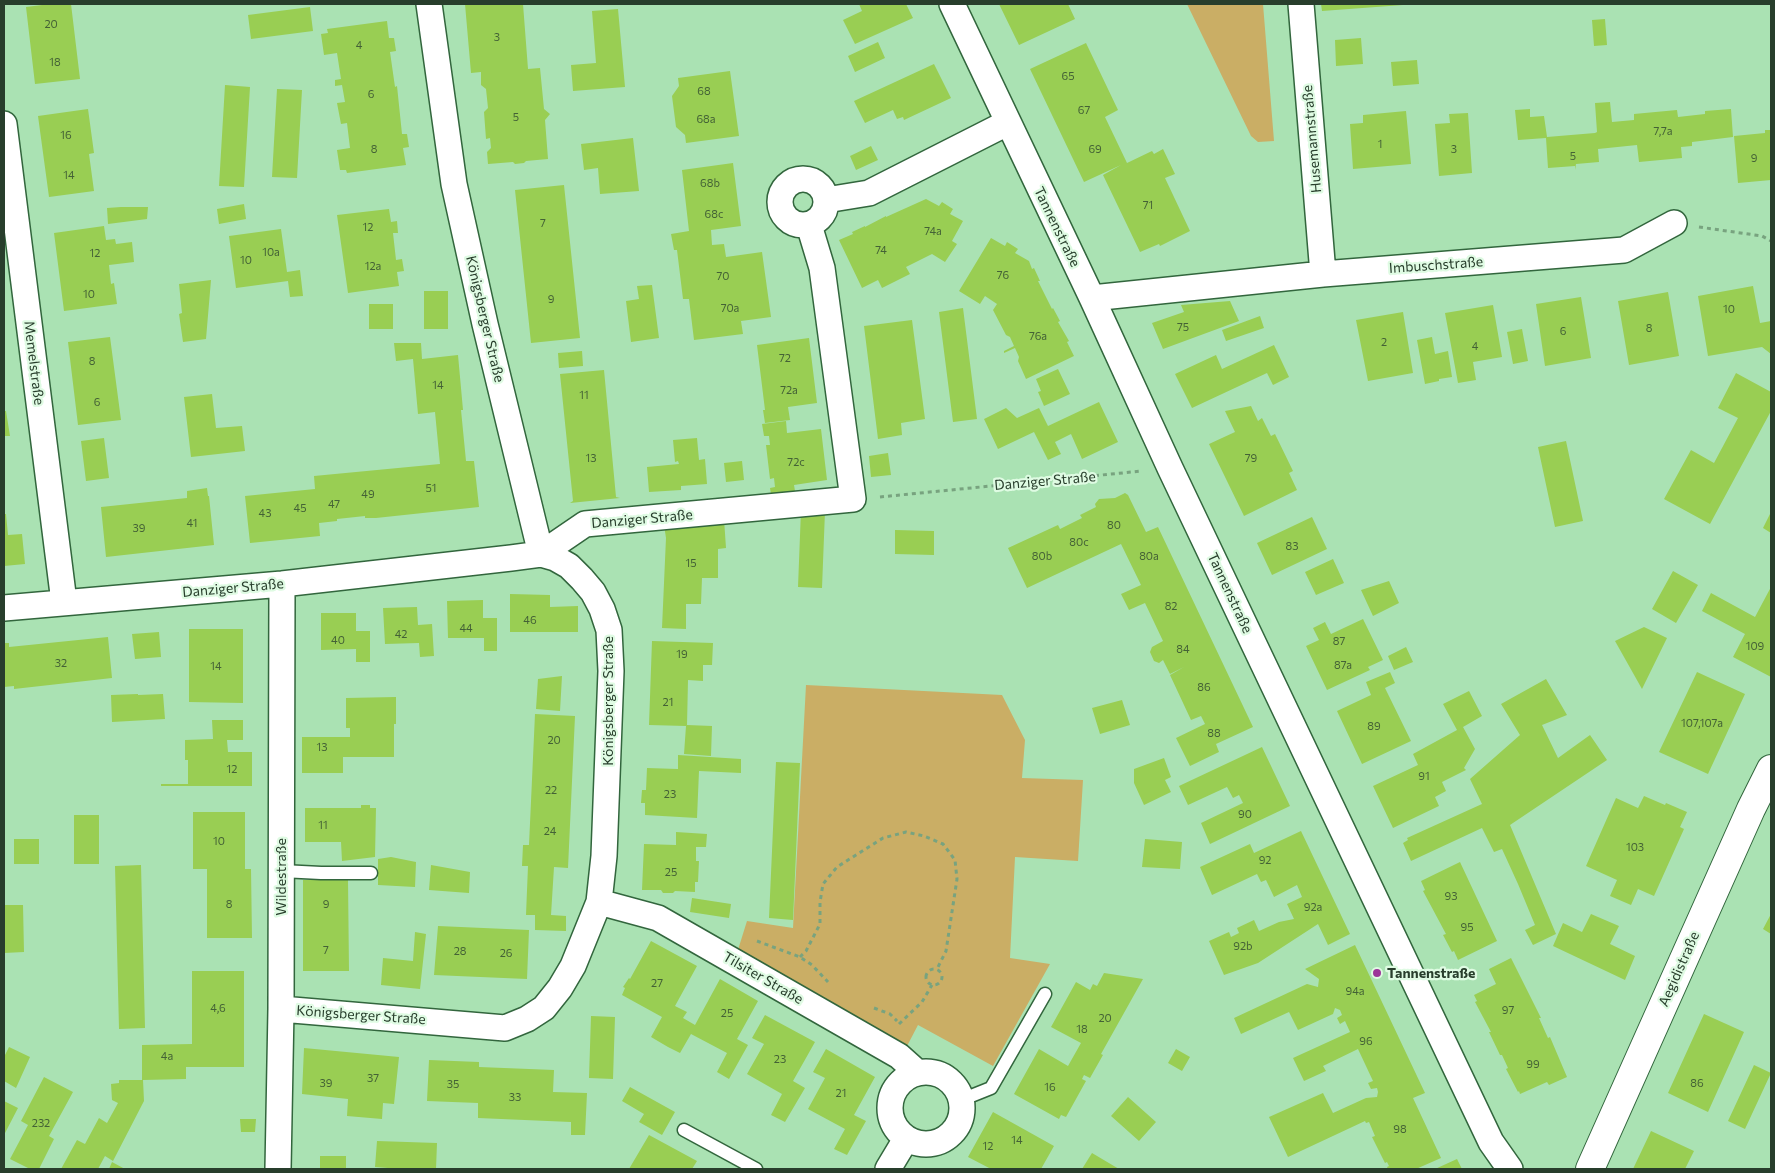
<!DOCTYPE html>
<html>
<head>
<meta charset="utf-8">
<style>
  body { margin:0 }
  #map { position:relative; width:1775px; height:1173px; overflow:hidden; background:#aae2b3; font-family:Commissioner,sans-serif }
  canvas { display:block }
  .frame { position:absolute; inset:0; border:5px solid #283e2c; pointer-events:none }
</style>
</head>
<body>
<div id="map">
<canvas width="1775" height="1173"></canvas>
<div class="frame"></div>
</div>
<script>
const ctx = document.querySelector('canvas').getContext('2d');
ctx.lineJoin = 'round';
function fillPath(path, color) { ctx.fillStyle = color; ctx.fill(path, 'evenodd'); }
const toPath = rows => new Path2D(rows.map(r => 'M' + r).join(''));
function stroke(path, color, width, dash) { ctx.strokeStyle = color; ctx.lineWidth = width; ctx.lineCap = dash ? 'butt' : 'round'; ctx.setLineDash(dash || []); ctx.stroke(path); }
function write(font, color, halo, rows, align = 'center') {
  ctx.font = font + ' Commissioner,sans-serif'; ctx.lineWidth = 4.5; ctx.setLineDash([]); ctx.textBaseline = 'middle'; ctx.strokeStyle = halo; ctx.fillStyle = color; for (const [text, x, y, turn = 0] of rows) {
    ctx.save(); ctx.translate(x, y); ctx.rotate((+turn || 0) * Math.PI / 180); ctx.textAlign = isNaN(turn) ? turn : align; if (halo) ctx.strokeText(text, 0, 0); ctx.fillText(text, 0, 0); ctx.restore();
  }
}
const green = toPath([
  [1187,4,1263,4,1274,141,1258,142,1251,136],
  [806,685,1002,695,1025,740,1022,778,1083,780,1078,861,1015,857,1010,958,1050,964,993,1066,918,1025,906,1048,737,953,747,921,793,928]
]);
const building = toPath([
  [50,4,71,4,80,79,35,84,26,7],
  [465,4,523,4,528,69,540,68,544,109,550,114,545,120,548,159,526,161,524,163,515,164,513,162,488,164,487,152,491,148,490,138,486,139,484,112,488,108,486,89,481,85,481,72,471,73],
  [859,4,906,4,913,18,855,44,843,20,862,11],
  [999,4,1068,4,1075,19,1019,45],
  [1321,4,1402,4,1403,5,1322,11],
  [310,7,313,31,251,39,248,15],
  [618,9,625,87,573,91,571,65,596,63,592,11],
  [1605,19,1607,45,1594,46,1592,20],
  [387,21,389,38,394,38,396,51,390,52,395,87,397,86,402,134,407,134,409,147,403,148,406,165,347,173,346,170,340,170,337,150,350,148,347,123,341,124,337,103,345,102,342,85,335,86,335,80,341,79,337,53,324,55,321,34,328,33,327,29],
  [1361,38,1363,64,1336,66,1335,40],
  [878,42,885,58,855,72,848,56],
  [1086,43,1118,110,1105,117,1127,163,1152,151,1154,154,1163,149,1175,174,1165,178,1190,231,1160,246,1159,244,1140,252,1103,175,1121,165,1084,182,1030,69],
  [1417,60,1419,84,1393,86,1391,62],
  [934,64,951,98,904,120,903,117,897,119,893,110,865,123,854,101],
  [730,71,739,136,686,143,685,135,676,127,672,96,679,86,678,78],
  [225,85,250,87,244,187,219,186],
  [277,89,302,90,297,178,272,177],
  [1610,102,1612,122,1634,120,1634,114,1677,110,1678,117,1705,114,1705,111,1731,109,1733,137,1692,142,1692,146,1681,147,1682,158,1639,162,1637,145,1598,149,1599,162,1576,164,1575,170,1575,166,1548,168,1546,138,1518,140,1515,110,1530,109,1530,117,1544,116,1547,137,1595,133,1597,132,1595,103],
  [88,109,94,153,89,154,94,191,49,197,38,116],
  [1406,111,1411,164,1353,169,1350,124,1363,123,1363,115],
  [1468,113,1472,173,1439,176,1435,124,1450,123,1449,114],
  [1765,130,1771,130,1771,180,1738,183,1734,136,1765,133],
  [633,138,639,191,600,194,598,168,584,170,581,144],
  [871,146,878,160,856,170,850,156],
  [733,163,741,226,711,230,712,245,724,244,726,257,762,252,771,317,741,321,743,334,694,340,689,299,683,299,677,250,674,250,671,234,689,231,682,170],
  [564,185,580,338,531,343,515,190],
  [926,199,939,206,942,202,953,209,950,214,963,221,952,241,957,244,945,262,932,254,906,267,910,274,882,288,878,280,862,288,839,240,853,234,852,232,865,226,865,227,886,216,886,217],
  [244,204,246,219,219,224,217,209],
  [121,207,148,207,147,219,108,224,107,208],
  [389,209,391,222,397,221,398,233,393,233,396,260,402,259,404,271,397,272,399,286,348,293,337,215],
  [104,226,106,240,115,239,116,244,132,242,134,262,109,265,111,284,114,283,117,304,64,311,54,233],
  [281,229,287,272,300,270,303,296,290,297,288,281,236,288,229,236],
  [991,238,1005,246,1007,242,1018,249,1015,253,1029,261,1032,269,1034,268,1040,281,1038,281,1052,309,1053,308,1060,321,1058,322,1069,341,1067,342,1074,356,1026,379,1018,361,1019,357,1015,348,1004,353,1004,351,1014,346,1010,337,1006,335,993,310,997,304,985,296,980,304,959,291],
  [211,280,206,339,183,342,179,314,182,313,179,284],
  [652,285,659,338,631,342,626,301,639,299,637,286],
  [1753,286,1760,323,1771,321,1771,354,1762,347,1708,356,1698,296],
  [424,291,448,291,448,329,424,329],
  [1668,292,1679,356,1629,365,1618,301],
  [1581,297,1591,358,1545,366,1536,304],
  [1230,301,1239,321,1163,349,1152,323,1184,312,1181,305],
  [369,304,393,304,393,329,369,329],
  [1493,305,1502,357,1473,362,1476,380,1458,383,1445,313],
  [963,308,977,419,953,422,939,312],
  [1403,312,1413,373,1368,381,1356,320],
  [1260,316,1264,328,1226,341,1222,330],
  [912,320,925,419,901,423,902,435,878,439,864,326],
  [1522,329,1528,361,1513,364,1507,332],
  [110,337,121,420,78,425,68,342],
  [1432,337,1435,354,1448,351,1452,377,1439,379,1439,381,1425,384,1417,340],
  [809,338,817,403,788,407,790,420,765,423,763,410,765,410,757,345],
  [394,343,421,343,422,359,458,355,463,410,461,410,466,461,474,461,479,507,376,518,365,518,365,516,337,519,337,521,319,523,320,536,250,543,245,496,315,489,314,476,440,464,435,412,418,414,413,359,396,361],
  [1274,345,1289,377,1273,385,1267,373,1192,408,1175,374,1216,355,1222,369],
  [582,351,583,366,559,368,558,353],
  [1058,369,1070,394,1044,406,1038,392,1041,391,1036,379],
  [604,370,616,497,620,498,570,503,573,501,560,374],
  [1736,373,1771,392,1771,411,1710,524,1664,499,1691,450,1714,463,1738,418,1718,408],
  [212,394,216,428,242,426,245,451,191,457,184,397],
  [1099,402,1118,442,1082,459,1071,434,1055,442,1061,454,1048,460,1034,432,998,449,984,419,1006,408,1017,418,1039,408,1048,426],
  [1251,406,1258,421,1262,418,1271,436,1275,434,1293,471,1289,473,1297,490,1244,516,1209,444,1235,432,1225,411],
  [4,411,6,411,10,436,4,436],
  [786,421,787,433,821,429,827,480,794,485,796,497,772,500,770,488,775,487,774,478,770,479,766,445,770,445,769,436,764,436,762,424],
  [104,438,109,478,86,481,81,441],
  [697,438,699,460,705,459,707,484,681,486,681,490,649,492,647,467,679,464,678,461,675,462,673,440],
  [1566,441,1583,521,1555,527,1538,447],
  [888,453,891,475,871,477,869,456],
  [742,461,744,480,726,482,724,463],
  [207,488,208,496,209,496,214,545,106,557,101,507,187,498,187,491],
  [1125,493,1128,495,1146,532,1158,527,1253,727,1216,744,1219,752,1190,766,1176,738,1205,724,1201,716,1191,720,1170,675,1184,667,1170,674,1163,660,1159,663,1154,661,1150,652,1152,647,1163,641,1145,603,1129,610,1121,594,1141,585,1121,544,1027,588,1008,548,1058,525,1060,529,1082,518,1080,515,1096,507,1095,504,1099,499,1115,498],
  [801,510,825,511,822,588,798,587],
  [1771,512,1771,533,1763,528],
  [4,514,6,514,8,535,22,534,25,564,4,566],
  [1312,517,1327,549,1272,575,1257,543],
  [724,519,726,548,718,549,718,578,702,578,701,604,686,604,686,629,662,628,666,538,664,525],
  [895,530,934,531,934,555,895,554],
  [1333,559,1344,583,1316,595,1305,572],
  [1673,571,1698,585,1676,623,1652,609],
  [1389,581,1399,603,1373,616,1361,590],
  [1771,587,1771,677,1733,657,1745,634,1702,611,1711,593,1755,617],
  [510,594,550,595,550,607,578,606,578,632,510,632],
  [483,600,483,618,497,618,497,651,484,651,484,638,448,638,447,601],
  [417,607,418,625,432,624,434,656,420,657,419,643,385,644,383,608],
  [321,613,356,613,356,631,370,631,370,662,356,662,356,649,321,650],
  [1363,619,1383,660,1368,667,1370,670,1327,690,1306,646,1319,640,1313,628,1325,622,1331,634],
  [1644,627,1667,638,1642,689,1615,641],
  [189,629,243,629,243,703,189,702],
  [159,632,161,657,135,659,132,634],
  [108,637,112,678,14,689,14,686,4,687,4,643,9,643,9,647],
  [652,641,713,643,712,665,703,665,703,681,688,680,687,725,712,726,711,756,684,754,686,726,649,725],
  [1406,647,1413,662,1394,670,1388,656],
  [1390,672,1395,683,1385,688,1411,741,1362,764,1337,711,1371,695,1366,682],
  [1697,672,1745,694,1708,774,1659,752],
  [562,676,560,711,536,709,538,679],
  [1546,679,1567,715,1542,725,1558,758,1590,735,1607,760,1510,825,1556,934,1533,945,1525,930,1535,925,1518,884,1502,849,1494,852,1482,828,1411,861,1403,843,1408,840,1407,838,1482,804,1470,779,1520,735,1501,704],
  [1469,691,1482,716,1463,727,1475,749,1464,768,1466,770,1442,782,1446,791,1435,797,1439,806,1393,828,1373,786,1418,765,1413,754,1457,730,1443,704],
  [138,694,138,695,163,694,165,719,112,722,111,695],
  [396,697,396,724,394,724,394,757,343,757,343,773,302,773,302,737,350,737,350,728,346,728,346,698],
  [1122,700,1130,725,1100,734,1092,708],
  [535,714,575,716,568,868,554,867,551,915,566,916,566,931,535,930,535,915,526,915,528,866,522,866,523,845,529,845],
  [212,720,243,720,243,740,227,740,228,752,252,752,252,786,161,786,161,784,188,784,188,760,185,760,185,740,213,739],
  [1262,747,1290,806,1210,844,1201,823,1243,803,1239,795,1233,798,1227,787,1188,805,1179,786],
  [678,755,741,759,741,773,699,771,697,818,645,815,645,803,641,803,642,790,646,790,647,768,678,769],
  [1164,758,1171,777,1165,780,1171,792,1144,805,1134,783,1134,769],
  [776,762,800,763,793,920,769,918],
  [1644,796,1665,805,1666,803,1687,812,1680,827,1684,829,1654,896,1638,889,1631,905,1610,896,1617,880,1586,866,1616,798,1638,808],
  [361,805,370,805,370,808,376,808,375,857,342,861,341,842,305,842,305,808,361,808],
  [193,812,245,812,245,869,251,869,252,938,207,938,207,869,193,869],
  [74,815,99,815,99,864,74,864],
  [1301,831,1350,934,1328,945,1318,924,1258,963,1224,975,1209,941,1229,932,1231,937,1239,933,1237,928,1254,920,1259,931,1279,922,1294,919,1287,904,1302,897,1297,885,1274,897,1266,880,1261,882,1257,874,1212,895,1200,867,1250,844,1254,853],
  [676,832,707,834,706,847,696,847,696,861,699,861,698,882,695,882,695,892,675,891,673,893,663,893,661,890,642,890,644,844,676,845],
  [14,839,39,839,39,864,14,864],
  [1145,839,1182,842,1180,869,1142,867],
  [391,857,416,862,415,887,378,885,378,859],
  [1460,862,1497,941,1458,960,1454,951,1452,952,1443,935,1446,934,1423,891,1425,890,1421,881],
  [141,865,145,1028,119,1029,115,866],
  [431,865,470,872,469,893,429,890],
  [303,880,348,880,349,971,303,971],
  [692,898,731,904,729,918,690,912],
  [4,905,23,905,24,952,4,953],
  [1591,914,1619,926,1610,944,1635,956,1625,980,1553,946,1563,923,1582,932],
  [1771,914,1771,934,1763,929],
  [438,926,529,930,527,979,434,975],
  [415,932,426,934,420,989,381,985,383,958,413,961],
  [651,941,697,966,675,1006,687,1012,683,1018,695,1025,720,979,758,1001,737,1039,748,1045,729,1079,717,1072,727,1053,691,1034,680,1053,668,1047,651,1037,662,1017,622,995,625,988,623,987,629,978,630,979],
  [1355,945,1425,1093,1413,1098,1441,1158,1416,1169,1388,1169,1387,1167,1389,1166,1387,1162,1385,1163,1372,1137,1375,1136,1369,1122,1366,1123,1365,1121,1288,1157,1269,1117,1323,1093,1333,1113,1366,1098,1377,1097,1378,1092,1377,1088,1371,1089,1368,1083,1373,1081,1358,1049,1323,1066,1326,1071,1304,1081,1293,1058,1350,1032,1345,1021,1340,1024,1337,1018,1342,1015,1340,1010,1335,1008,1333,1014,1298,1030,1289,1012,1241,1034,1234,1018,1307,984,1318,987,1319,979,1305,969],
  [1511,958,1541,1018,1539,1018,1548,1038,1550,1037,1567,1077,1549,1085,1547,1082,1520,1094,1519,1091,1518,1092,1506,1069,1508,1068,1502,1055,1500,1055,1489,1032,1491,1032,1475,1002,1477,1001,1474,995,1496,984,1489,969],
  [192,971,244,971,244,1067,186,1067,186,1079,143,1080,144,1101,113,1161,105,1156,98,1169,61,1169,77,1140,85,1144,99,1118,107,1123,118,1103,112,1100,111,1084,119,1083,119,1080,142,1080,142,1045,192,1044],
  [1104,973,1143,979,1101,1054,1103,1055,1090,1078,1084,1075,1082,1079,1086,1081,1066,1117,1061,1115,1059,1119,1014,1094,1039,1049,1068,1066,1081,1043,1051,1027,1076,982,1090,990,1093,984,1097,986],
  [1704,1014,1744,1032,1708,1112,1668,1093],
  [765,1015,815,1042,793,1081,805,1088,785,1122,771,1115,782,1094,747,1074,764,1044,752,1038],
  [591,1016,615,1017,613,1079,589,1078],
  [9,1047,30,1057,16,1088,4,1081,4,1057],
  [304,1048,399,1057,394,1104,383,1103,382,1119,347,1116,348,1099,302,1094],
  [826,1049,875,1077,854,1115,866,1121,847,1155,834,1149,845,1129,808,1109,825,1078,813,1072],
  [1176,1049,1190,1057,1182,1071,1168,1063],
  [429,1060,479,1062,479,1067,554,1070,553,1092,587,1093,585,1135,571,1135,571,1122,478,1118,478,1103,427,1101],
  [1754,1065,1771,1073,1745,1129,1728,1121],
  [44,1077,73,1092,49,1136,54,1139,39,1169,30,1169,10,1159,28,1125,21,1121],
  [630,1087,675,1112,662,1135,639,1122,644,1114,622,1101],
  [1128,1097,1156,1122,1139,1141,1111,1116],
  [4,1101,18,1108,4,1135],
  [993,1112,1054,1146,1041,1169,991,1169,968,1157],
  [240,1119,256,1119,255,1132,241,1132],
  [1651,1131,1694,1151,1685,1169,1633,1169],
  [649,1135,697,1161,692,1169,629,1169],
  [377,1141,437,1143,436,1169,401,1169,375,1167],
  [1092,1153,1119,1169,1082,1169],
  [320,1156,346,1156,346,1169,320,1169],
  [1457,1159,1462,1169,1435,1169],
  [112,1162,125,1169,109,1169]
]);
const path = toPath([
  [1699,227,1762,236,1771,241],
  [880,497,1142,471],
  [757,941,800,957,812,965,828,982],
  [800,957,806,951,820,924,820,902,823,884,837,867,883,838,906,832,924,836,943,844,955,860,957,879,946,951,937,969],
  '926 977a8 8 0 1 1 16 0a8 8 0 1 1-16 0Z',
  [874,1008,890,1014,897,1021],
  [899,1024,922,1002,932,985]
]);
const service = toPath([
  [282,871,321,873,371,873],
  [961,1100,991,1088,1045,994],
  [684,1130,756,1169]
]);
const minor = toPath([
  [429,4,454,184,485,324,541,554],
  [952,4,1092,298,1170,468,1491,1142,1510,1169],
  [1301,4,1323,274],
  [4,124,64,602],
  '780 202a23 23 0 1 1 46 0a23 23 0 1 1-46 0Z',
  [826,200,869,193,1007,123],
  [1092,298,1323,274,1624,250,1674,223],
  [4,608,282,584,511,558,541,554,585,524,853,499,822,268,809,225],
  [599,902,658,918,899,1056,918,1073],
  [281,1009,505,1028,527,1019,544,1008,560,988,573,966,599,902,604,856,611,671,609,630,602,609,593,592,582,579,569,566,555,558,541,554],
  '890 1108a36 36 0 1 1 72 0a36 36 0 1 1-72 0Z',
  [278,1169,281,1009,282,584],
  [888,1169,906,1139]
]);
const tertiary = toPath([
  [1590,1169,1751,809,1771,769]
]);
const markers = [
  [1377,973,5,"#9c3599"]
];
const numberNames = [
  ["20",51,24],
  ["3",497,37],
  ["4",359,45],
  ["18",55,62],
  ["65",1068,76],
  ["68",704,91],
  ["6",371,94],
  ["67",1084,110],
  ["5",516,117],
  ["68a",706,119],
  ["7,7a",1663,131],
  ["16",66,135],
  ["1",1380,144],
  ["8",374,149],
  ["69",1095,149],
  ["3",1454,149],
  ["5",1573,156],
  ["9",1754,158],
  ["14",69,175],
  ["68b",710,183],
  ["71",1148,205],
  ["68c",714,214],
  ["7",543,223],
  ["12",368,227],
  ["74a",933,231],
  ["74",881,250],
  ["10a",271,252],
  ["12",95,253],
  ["10",246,260],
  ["12a",373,266],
  ["76",1003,275],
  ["70",723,276],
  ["10",89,294],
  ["9",551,299],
  ["70a",730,308],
  ["10",1729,309],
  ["75",1183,327],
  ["8",1649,328],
  ["6",1563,331],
  ["76a",1038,336],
  ["2",1384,342],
  ["4",1475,346],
  ["72",785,358],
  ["8",92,361],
  ["14",438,385],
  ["72a",789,390],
  ["11",584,395],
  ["6",97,402],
  ["13",591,458],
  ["79",1251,458],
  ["72c",796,462],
  ["51",431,488],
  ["49",368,494],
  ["47",334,504],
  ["45",300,508],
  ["43",265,513],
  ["41",192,523],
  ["80",1114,525],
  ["39",139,528],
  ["80c",1079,542],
  ["83",1292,546],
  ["80b",1042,556],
  ["80a",1149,556],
  ["15",691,563],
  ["82",1171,606],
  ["46",530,620],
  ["44",466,628],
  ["42",401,634],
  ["40",338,640],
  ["87",1339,641],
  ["109",1755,646],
  ["84",1183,649],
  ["19",682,654],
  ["32",61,663],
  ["87a",1343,665],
  ["14",216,666],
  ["86",1204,687],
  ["21",668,702],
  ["107,107a",1702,723],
  ["89",1374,726],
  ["88",1214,733],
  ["20",554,740],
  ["13",322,747],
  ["12",232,769],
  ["91",1424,776],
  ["22",551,790],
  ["23",670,794],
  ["90",1245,814],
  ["11",323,825],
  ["24",550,831],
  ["10",219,841],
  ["103",1635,847],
  ["92",1265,860],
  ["25",671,872],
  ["93",1451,896],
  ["8",229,904],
  ["9",326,904],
  ["92a",1313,907],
  ["95",1467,927],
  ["92b",1243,946],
  ["7",326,950],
  ["28",460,951],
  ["26",506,953],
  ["27",657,983],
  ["94a",1355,991],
  ["4,6",218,1008],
  ["97",1508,1010],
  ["25",727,1013],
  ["20",1105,1018],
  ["18",1082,1029],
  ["96",1366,1041],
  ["4a",167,1056],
  ["23",780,1059],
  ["99",1533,1064],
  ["37",373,1078],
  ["39",326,1083],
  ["86",1697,1083],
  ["35",453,1084],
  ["16",1050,1087],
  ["21",841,1093],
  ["33",515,1097],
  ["232",41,1123],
  ["98",1400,1129],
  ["14",1017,1140],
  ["12",988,1146]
];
const streetNames = [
  ["Husemannstraße",1312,139,-95],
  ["Tannenstraße",1057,227,64],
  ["Imbuschstraße",1436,265,-4],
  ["Königsberger Straße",485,319,77],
  ["Memelstraße",34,363,83],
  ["Danziger Straße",1045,481,-5],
  ["Danziger Straße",642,519,-5],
  ["Danziger Straße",233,588,-5],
  ["Tannenstraße",1230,593,65],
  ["Königsberger Straße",608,701,-90],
  ["Wildestraße",281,877,-90],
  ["Aegidistraße",1679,969,-66],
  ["Tilsiter Straße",763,978,30],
  ["Königsberger Straße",361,1015,4]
];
const poiNames = [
  ["Tannenstraße",1387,973]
];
fillPath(green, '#caae65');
fillPath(building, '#99ce53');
stroke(service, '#32663d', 15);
stroke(minor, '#32663d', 28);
stroke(tertiary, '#32663d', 30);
stroke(path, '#78a37f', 3, [4, 4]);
stroke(service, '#fff', 12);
stroke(minor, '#fff', 25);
stroke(tertiary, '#fff', 28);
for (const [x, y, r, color] of markers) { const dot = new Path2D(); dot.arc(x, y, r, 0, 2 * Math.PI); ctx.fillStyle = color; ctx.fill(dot); stroke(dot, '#dffbe3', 2); }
write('11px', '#446236', null, numberNames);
write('14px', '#283e2c', '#dffbe3', streetNames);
write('bold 14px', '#283e2c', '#dffbe3', poiNames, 'left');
</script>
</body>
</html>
